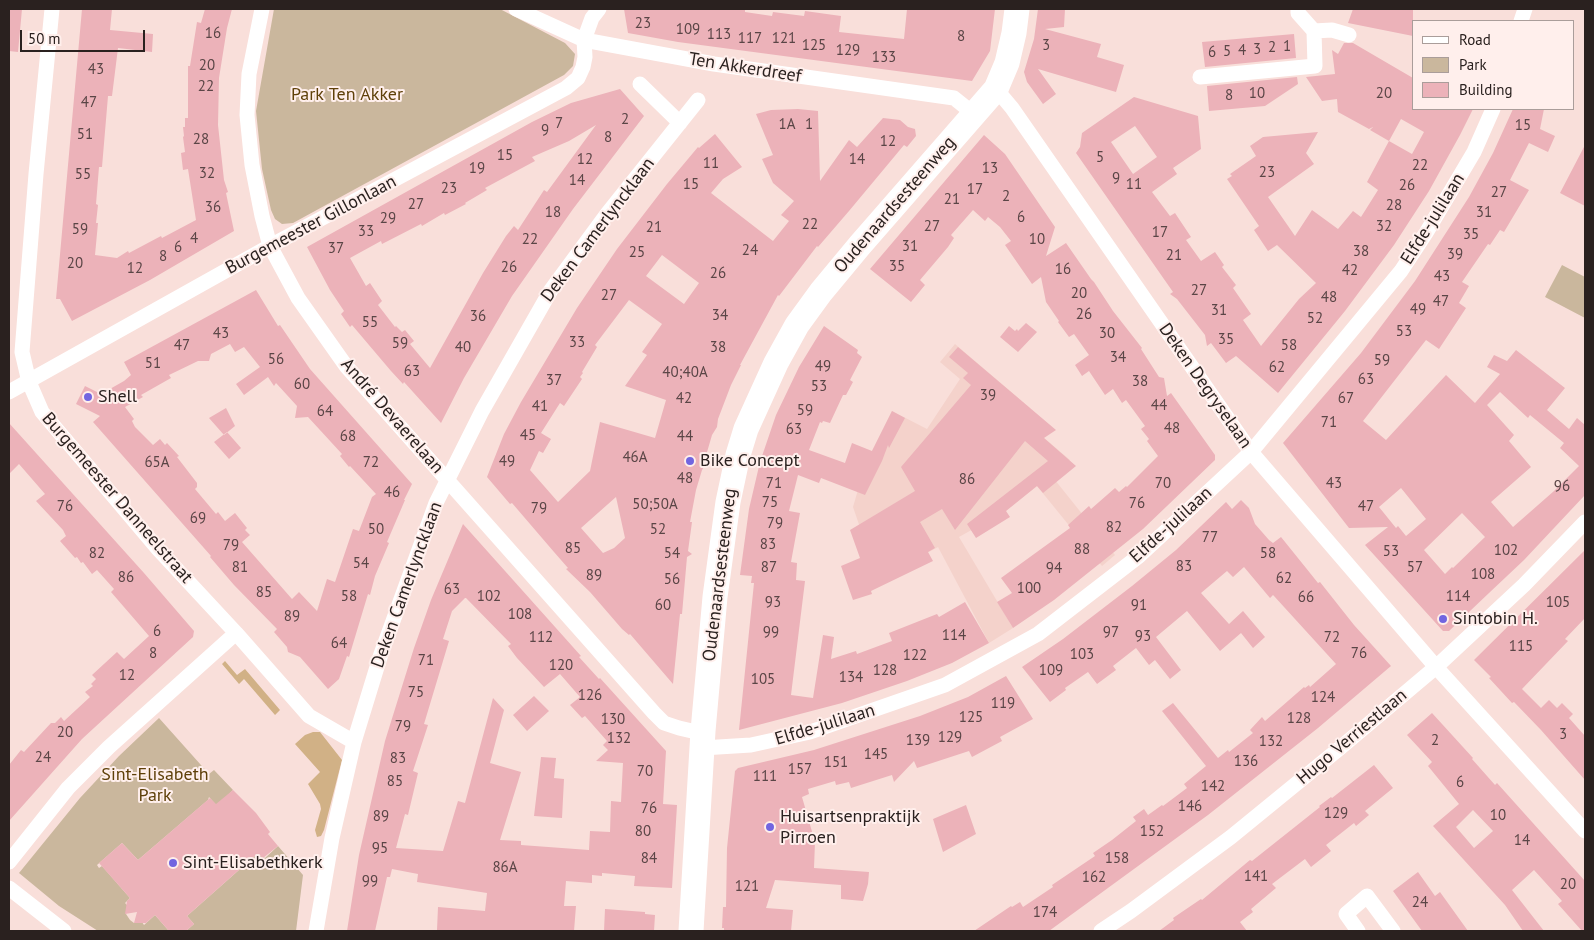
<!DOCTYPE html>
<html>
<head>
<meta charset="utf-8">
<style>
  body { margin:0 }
  #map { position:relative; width:1594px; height:940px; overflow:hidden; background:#f9dfda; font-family:"PT Sans",sans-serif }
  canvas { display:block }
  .frame { position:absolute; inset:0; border:10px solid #2a211f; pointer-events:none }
  .legend { position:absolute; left:1412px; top:20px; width:162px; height:90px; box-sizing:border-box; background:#ffefec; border:1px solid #aa9d9a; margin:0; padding:6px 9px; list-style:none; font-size:15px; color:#2a211f }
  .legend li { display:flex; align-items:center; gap:10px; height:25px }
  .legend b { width:25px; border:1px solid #aa9d9a }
  .scale { position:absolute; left:20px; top:30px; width:125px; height:22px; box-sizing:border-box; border:2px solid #2a211f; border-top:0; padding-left:6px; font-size:15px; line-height:18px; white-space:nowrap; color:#2a211f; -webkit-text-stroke:4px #ffefec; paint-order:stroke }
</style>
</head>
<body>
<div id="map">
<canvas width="1594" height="940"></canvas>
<div class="frame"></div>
<ul class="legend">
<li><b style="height:6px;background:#fff"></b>Road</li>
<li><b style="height:14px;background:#cab79d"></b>Park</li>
<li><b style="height:14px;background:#ecb2b9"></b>Building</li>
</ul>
<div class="scale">50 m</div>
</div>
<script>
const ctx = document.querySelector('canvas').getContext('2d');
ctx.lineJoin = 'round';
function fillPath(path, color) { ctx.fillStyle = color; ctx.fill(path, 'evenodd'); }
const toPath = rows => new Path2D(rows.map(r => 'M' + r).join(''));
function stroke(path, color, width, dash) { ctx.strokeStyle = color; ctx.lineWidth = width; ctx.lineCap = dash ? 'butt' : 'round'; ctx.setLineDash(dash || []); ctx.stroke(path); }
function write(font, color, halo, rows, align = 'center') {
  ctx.font = font + ' "PT Sans",sans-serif'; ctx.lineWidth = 4; ctx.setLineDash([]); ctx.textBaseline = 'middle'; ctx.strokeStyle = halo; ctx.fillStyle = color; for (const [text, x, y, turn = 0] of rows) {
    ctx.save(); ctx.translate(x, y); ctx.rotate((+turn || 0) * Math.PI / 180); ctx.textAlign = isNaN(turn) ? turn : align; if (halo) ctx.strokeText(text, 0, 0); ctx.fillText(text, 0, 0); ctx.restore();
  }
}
const built = toPath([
  [955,344,1030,408,1022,419,1070,460,1051,475,1115,555,1102,566,1037,486,1007,510,959,537,1013,628,989,643,938,547,878,580,853,507,862,476,872,451,892,411,927,429,960,379,940,362]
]);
const green = toPath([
  [274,9,500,9,565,43,575,54,573,66,564,75,293,223,282,224,275,219,271,210,262,169,256,111],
  [1562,265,1585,277,1585,318,1545,297],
  [159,718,209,774,214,770,233,790,217,806,209,797,208,800,138,860,122,843,97,865,99,868,102,866,130,898,125,903,128,906,126,914,130,920,134,923,142,922,144,925,155,915,169,931,98,931,59,906,19,873,80,798,119,756],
  [278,846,303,875,296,931,186,931,194,924,187,916,257,854,265,858]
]);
const forest = toPath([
  [225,661,237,675,245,669,280,710,275,715,244,679,239,684,222,664],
  [313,732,320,732,342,760,324,830,321,836,317,837,315,830,321,809,320,804,308,784,320,772,295,744,305,735]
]);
const building = toPath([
  [9,9,22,9,18,52,9,51],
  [82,9,112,9,110,30,153,34,152,52,118,48,112,96,108,96,102,167,99,167,96,204,98,205,96,223,98,223,95,255,117,258,128,251,129,253,161,236,162,238,196,220,188,169,183,170,181,153,185,152,183,137,184,136,183,127,185,127,185,118,188,118,188,66,190,66,197,22,201,23,205,9,232,9,227,28,219,78,218,125,224,180,228,192,226,193,234,231,150,280,72,321,60,299,56,299],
  [624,9,735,9,745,10,745,12,772,16,773,12,804,16,805,11,841,16,839,32,904,39,907,9,995,9,990,51,972,81,678,42,628,33],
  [1038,9,1065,9,1064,27,1045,29,1101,44,1097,57,1124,65,1116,92,1038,69,1056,94,1043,104,1027,82,1024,72,1034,39],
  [1353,9,1413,9,1413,36,1348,23],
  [1294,34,1296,58,1205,67,1202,42],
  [1344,43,1353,43,1413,78,1413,109,1473,109,1460,135,1429,191,1394,245,1345,311,1278,393,1236,356,1226,363,1211,343,1207,346,1205,335,1177,299,1170,294,1173,292,1076,153,1080,147,1082,133,1134,97,1198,116,1201,149,1173,168,1177,174,1152,192,1170,216,1175,213,1191,237,1186,240,1201,261,1215,252,1224,265,1222,267,1236,285,1233,288,1251,314,1243,320,1261,346,1299,299,1316,283,1277,245,1268,251,1254,230,1259,226,1227,179,1232,176,1230,174,1256,156,1250,146,1263,137,1318,132,1306,153,1314,164,1268,197,1295,236,1312,210,1338,229,1353,211,1361,217,1378,190,1367,182,1389,141,1412,154,1424,132,1401,119,1389,141,1370,130,1373,127,1369,129,1338,112,1337,99,1322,101,1306,77,1335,74,1332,50,1338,54],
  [1135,126,1157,157,1133,174,1111,142],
  [1297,77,1298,84,1265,106,1209,111,1207,86],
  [620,89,644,116,573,209,512,296,464,378,441,423,404,382,403,384,391,371,352,325,350,327,341,314,344,311,330,290,307,247,532,122,571,103],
  [596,125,547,192,544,190,518,230,514,226,506,236,483,273,430,368,410,344,414,341,405,330,402,332,396,326,395,327,378,305,382,301,370,283,366,286,350,258,381,241,382,244,421,224,422,226,444,213,445,215,466,204,465,203,487,190,485,188,535,161,532,157,569,141],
  [798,109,818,111,820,181,849,140,857,147,883,118,900,120,908,127,915,129,916,136,907,147,904,145,849,211,818,247,817,246,779,296,778,295,740,365,741,365,731,385,718,419,717,427,712,435,705,459,705,465,702,470,696,490,690,522,692,522,688,551,692,554,687,557,682,614,680,614,673,684,630,634,629,635,622,629,590,592,566,569,568,568,554,552,512,503,510,504,487,477,504,434,521,402,577,308,617,249,667,184,698,147,699,148,715,134,742,167,723,179,711,193,773,241,789,221,781,215,794,201,773,183,762,159,773,155,756,114,771,110],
  [662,255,699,283,684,304,646,276],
  [629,300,662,324,642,352,647,355,625,386,666,400,655,438,600,422,590,471,558,502,530,470,539,451,543,453,551,439,541,433,560,403,564,406,582,379,580,377,583,373,582,372,597,347,595,345],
  [616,497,625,538,614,548,603,553,581,528],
  [1513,109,1544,109,1540,129,1555,136,1548,152,1529,143,1510,180,1529,190,1504,232,1500,230,1490,245,1488,244,1462,282,1469,286,1459,303,1466,308,1439,349,1426,340,1363,421,1386,440,1446,375,1475,403,1500,374,1487,367,1494,355,1507,361,1516,350,1565,388,1547,410,1569,429,1577,418,1585,425,1585,495,1524,560,1489,593,1449,631,1443,631,1365,545,1388,527,1349,528,1283,443,1361,353,1415,281,1469,197,1493,153],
  [1500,392,1528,418,1530,415,1564,443,1560,448,1579,466,1554,491,1513,527,1491,502,1531,467,1509,441,1514,435,1487,405],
  [1401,488,1426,519,1406,536,1398,526,1396,528,1379,507],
  [1462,513,1485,537,1453,568,1452,567,1445,574,1424,550],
  [984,135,1005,154,1055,227,1046,256,1066,243,1091,279,1094,282,1113,311,1142,348,1141,349,1159,377,1164,378,1167,396,1171,393,1215,455,1215,460,1143,529,1054,600,1013,628,997,602,1012,593,1001,578,1070,528,1068,525,1089,506,1091,509,1115,488,1119,492,1126,486,1127,487,1158,456,1147,441,1149,439,1141,429,1145,426,1126,400,1122,403,1113,389,1105,395,1089,371,1082,376,1075,365,1089,355,1074,334,1069,337,1058,322,1059,321,1046,302,1041,277,1032,284,1005,245,1011,241,1000,227,988,217,985,221,973,210,951,235,954,238,948,247,920,280,925,285,911,302,870,269],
  [1585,145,1585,206,1560,193],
  [256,290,278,326,280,325,310,369,412,484,404,500,405,500,387,542,389,543,375,576,370,595,368,594,349,657,347,656,339,679,328,689,300,657,288,652,287,647,274,632,277,629,234,585,210,557,211,556,93,422,100,416,76,404,85,386,101,394,124,381,131,375,124,362],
  [230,344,235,352,244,347,260,367,236,384,244,395,268,377,274,386,276,383,297,406,295,418,308,417,342,454,340,456,349,467,350,466,376,494,372,497,359,531,353,529,335,582,327,579,317,611,299,592,292,599,242,542,250,535,245,530,247,528,235,513,225,521,218,512,216,514,195,489,197,487,197,483,177,457,179,456,167,443,165,445,160,439,153,445,135,427,132,421,134,419,125,407,143,397,141,395,171,378,169,375,198,361,209,361,211,354],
  [1026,323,1037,332,1018,352,1000,337,1009,326,1015,331,1017,329,1018,331],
  [824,326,858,350,857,353,862,357,850,380,853,382,846,395,843,395,830,423,823,421,822,423,820,422,809,450,845,463,852,443,872,451,892,411,905,418,889,448,888,445,882,461,865,495,821,478,819,483,798,475,789,511,800,513,791,562,797,563,796,580,805,581,791,695,813,698,823,635,834,637,831,659,856,651,857,654,892,641,889,633,937,614,939,617,965,602,989,643,952,663,907,681,842,703,739,730,754,583,751,583,752,576,740,575,749,509,760,462,776,415,799,367],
  [958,347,1056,430,1044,438,1076,466,1043,493,1037,486,1006,511,1010,517,976,538,967,524,1048,461,1025,441,955,530,942,509,920,522,935,548,928,552,933,561,871,591,872,594,853,600,841,566,860,558,850,530,915,491,901,467,971,385,963,378,968,373,949,357],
  [226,408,235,426,224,435,209,418],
  [9,423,144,573,194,631,193,637,82,739,9,821,9,765,21,750,24,752,51,723,55,723,61,717,64,721,90,697,85,692,93,686,91,684,96,679,92,675,117,652,124,659,149,636,111,592,114,589,97,570,92,574,83,562,81,563,77,557,75,558,60,541,66,536,63,530,36,501,45,494,19,464,9,474],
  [227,432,241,448,229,459,214,442],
  [1241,500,1249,508,1255,524,1269,540,1273,543,1281,537,1306,568,1318,583,1320,582,1354,625,1391,666,1318,728,1208,815,1049,931,974,931,1011,906,1012,907,1020,902,1023,907,1053,887,1052,885,1095,856,1093,853,1112,840,1136,821,1133,817,1144,809,1148,815,1162,805,1163,806,1187,788,1184,784,1206,766,1162,711,1173,703,1218,758,1228,750,1229,752,1253,733,1250,730,1262,717,1265,721,1304,687,1305,688,1309,685,1310,687,1336,664,1274,596,1273,595,1270,598,1244,567,1233,577,1227,571,1201,593,1229,624,1243,611,1265,637,1253,648,1241,633,1220,651,1187,611,1156,637,1181,670,1170,679,1155,660,1149,665,1136,648,1113,666,1116,670,1097,684,1088,672,1065,688,1066,690,1050,702,1022,667,1063,639,1132,586,1176,550,1226,502,1232,509],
  [463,524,581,656,579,657,599,679,600,678,666,751,663,804,677,805,672,888,634,886,635,876,602,873,602,876,592,875,592,883,566,881,564,906,576,906,574,931,462,931,437,930,438,907,485,911,487,893,417,882,418,874,392,869,390,877,387,877,375,931,347,931,359,855,385,741,414,648,431,600],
  [465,598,466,598,511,644,508,646,517,658,544,687,560,674,580,697,570,705,582,718,585,716,607,741,603,745,608,750,596,761,623,763,621,802,611,801,610,832,590,831,589,850,521,845,521,841,500,840,521,772,490,763,504,710,493,698,465,803,458,801,443,851,396,848,405,814,408,815,418,773,413,771,428,725,424,724,449,641,443,639,452,611],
  [1585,550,1585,618,1565,639,1568,641,1522,689,1541,708,1549,700,1557,708,1562,703,1573,714,1569,718,1585,736,1585,780,1541,730,1514,702,1512,703,1489,678,1491,677,1474,660],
  [1006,676,1033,719,1000,737,1002,741,972,757,969,751,917,768,914,761,894,782,892,775,851,788,849,782,836,785,835,781,808,789,809,794,802,797,815,842,814,868,869,872,868,884,863,901,841,899,841,885,775,880,766,908,793,910,791,931,724,931,724,928,722,928,723,907,726,907,727,848,735,771,738,768,814,750,920,716,968,697],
  [534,696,549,711,527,731,513,715],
  [1432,713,1473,758,1472,759,1495,785,1497,783,1585,881,1585,931,1582,931,1558,904,1562,901,1534,870,1512,890,1544,931,1523,931,1505,905,1433,826,1459,804,1428,766,1432,762,1407,735],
  [1473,810,1493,831,1474,848,1456,827],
  [541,757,556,758,554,778,564,779,562,818,534,816],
  [1374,765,1393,788,1365,811,1369,815,1356,826,1354,823,1326,845,1331,851,1311,867,1305,859,1272,884,1276,888,1251,909,1253,912,1240,922,1247,931,1159,931,1174,920,1173,918,1201,899,1202,900,1250,860,1252,861,1320,807,1319,806,1331,797,1332,798],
  [233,790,256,813,270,832,268,834,278,846,263,858,257,854,187,916,194,924,186,931,169,931,155,915,146,923,134,923,137,912,125,914,127,901,130,898,99,863,122,843,138,860,210,798,216,804],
  [966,805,976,834,943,852,933,819],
  [1418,872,1435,896,1440,892,1468,931,1422,931,1393,891],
  [605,909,645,912,645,914,655,915,654,931,604,931]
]);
const minor = toPath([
  [52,9,36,174,22,352,29,382,42,412,158,549,236,633,309,716,354,742],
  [262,9,249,74,247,115,252,165,262,216,270,246,298,298,346,366,654,713,664,723,679,728,692,731,703,731],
  [516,9,584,40,714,64,954,98,974,114],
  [1521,21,1525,9],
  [1314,31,1332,30,1349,35],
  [1200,77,1315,66,1314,31,1298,13,1298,9],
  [640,84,680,123],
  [996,89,1012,108,1251,452,1436,667,1585,831],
  [9,392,270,246,566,88,578,78,583,67,585,57,584,40,592,18,599,9],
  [702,748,751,745,810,732,945,685,1038,634,1139,556,1251,452,1401,271,1426,233,1474,152,1493,109],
  [9,862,68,788,109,747,236,633],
  [9,888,64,931],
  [316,931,332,838,354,742,381,654,436,503,482,411,551,290,607,214,698,100],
  [1101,931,1131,911,1231,837,1340,748,1436,667,1524,585,1585,522],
  [1358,931,1346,914,1367,896,1393,931]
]);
const primary = toPath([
  [691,931,703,731,715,597,728,502,738,455,746,429,776,363,797,325,821,292,860,245,996,89,1007,63,1014,33,1017,9]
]);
const markers = [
  [88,397,5,"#7265e0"],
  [690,461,5,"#7265e0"],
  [1443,619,5,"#7265e0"],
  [770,827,5,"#7265e0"],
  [173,863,5,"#7265e0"]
];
const numberNames = [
  ["23",643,24],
  ["109",688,30],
  ["16",213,34],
  ["113",719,35],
  ["8",961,37],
  ["117",750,39],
  ["121",784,39],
  ["125",814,46],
  ["3",1046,46],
  ["1",1287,47],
  ["2",1272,48],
  ["3",1257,50],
  ["129",848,51],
  ["4",1242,51],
  ["5",1227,52],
  ["6",1212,53],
  ["133",884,58],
  ["20",207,66],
  ["43",96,70],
  ["22",206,87],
  ["10",1257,94],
  ["20",1384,94],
  ["8",1229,96],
  ["47",89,103],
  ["2",625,120],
  ["7",559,124],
  ["1A",787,125],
  ["1",809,125],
  ["15",1523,126],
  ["9",545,131],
  ["51",85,135],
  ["8",608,138],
  ["28",201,140],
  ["12",888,142],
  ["15",505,156],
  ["5",1100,158],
  ["12",585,160],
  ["14",857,160],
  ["11",711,164],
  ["22",1420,166],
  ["19",477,169],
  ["13",990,169],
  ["23",1267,173],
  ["32",207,174],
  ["55",83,175],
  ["9",1116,179],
  ["14",577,181],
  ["15",691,185],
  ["11",1134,185],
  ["26",1407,186],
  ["23",449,189],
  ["17",975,190],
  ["27",1499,193],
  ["2",1006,197],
  ["21",952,200],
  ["27",416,205],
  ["28",1394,206],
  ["36",213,208],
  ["18",553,213],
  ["31",1484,213],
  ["6",1021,218],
  ["29",388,219],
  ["22",810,225],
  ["27",932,227],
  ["32",1384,227],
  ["21",654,228],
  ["59",80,230],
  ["33",366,232],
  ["17",1160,233],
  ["35",1471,235],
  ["4",194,239],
  ["22",530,240],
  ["10",1037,240],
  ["31",910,247],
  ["6",178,248],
  ["37",336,249],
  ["24",750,251],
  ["38",1361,252],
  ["25",637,253],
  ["39",1455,255],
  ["21",1174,256],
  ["8",163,257],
  ["20",75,264],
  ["35",897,267],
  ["26",509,268],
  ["12",135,269],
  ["16",1063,270],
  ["42",1350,271],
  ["26",718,274],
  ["43",1442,277],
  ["27",1199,291],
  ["20",1079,294],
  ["27",609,296],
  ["48",1329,298],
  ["47",1441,302],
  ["49",1418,310],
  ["31",1219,311],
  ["26",1084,315],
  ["34",720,316],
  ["36",478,317],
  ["52",1315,319],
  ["55",370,323],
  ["53",1404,332],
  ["43",221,334],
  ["30",1107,334],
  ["35",1226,340],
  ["33",577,343],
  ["59",400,344],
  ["47",182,346],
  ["58",1289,346],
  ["40",463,348],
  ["38",718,348],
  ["34",1118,358],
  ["56",276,360],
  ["59",1382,361],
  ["51",153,364],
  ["49",823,367],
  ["62",1277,368],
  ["63",412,372],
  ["40;40A",685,373],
  ["63",1366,380],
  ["37",554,381],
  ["38",1140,382],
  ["60",302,385],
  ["53",819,387],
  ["39",988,396],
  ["42",684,399],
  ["67",1346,399],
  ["44",1159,406],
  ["41",540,407],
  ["59",805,411],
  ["64",325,412],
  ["71",1329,423],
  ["48",1172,429],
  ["63",794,430],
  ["45",528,436],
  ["68",348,437],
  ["44",685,437],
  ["46A",635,458],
  ["49",507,462],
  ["65A",157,463],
  ["72",371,463],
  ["48",685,479],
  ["86",967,480],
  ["71",774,484],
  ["70",1163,484],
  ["43",1334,484],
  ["96",1562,487],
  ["46",392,493],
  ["75",770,503],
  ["76",1137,504],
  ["50;50A",655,505],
  ["76",65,507],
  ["47",1366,507],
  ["79",539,509],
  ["69",198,519],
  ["79",775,524],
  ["82",1114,528],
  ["50",376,530],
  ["52",658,530],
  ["77",1210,538],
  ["83",768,545],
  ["79",231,546],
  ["85",573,549],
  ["88",1082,550],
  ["102",1506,551],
  ["53",1391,552],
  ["82",97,554],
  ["54",672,554],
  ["58",1268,554],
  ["54",361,564],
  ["83",1184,567],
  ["81",240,568],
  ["87",769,568],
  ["57",1415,568],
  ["94",1054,569],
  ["108",1483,575],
  ["89",594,576],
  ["86",126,578],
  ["62",1284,579],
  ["56",672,580],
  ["100",1029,589],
  ["63",452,590],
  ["85",264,593],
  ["58",349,597],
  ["102",489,597],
  ["114",1458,597],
  ["66",1306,598],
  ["93",773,603],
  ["105",1558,603],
  ["60",663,606],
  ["91",1139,606],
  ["108",520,615],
  ["89",292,617],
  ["6",157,632],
  ["99",771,633],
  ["97",1111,633],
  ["114",954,636],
  ["93",1143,637],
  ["112",541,638],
  ["72",1332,638],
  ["64",339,644],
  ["115",1521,647],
  ["8",153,654],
  ["76",1359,654],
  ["103",1082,655],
  ["122",915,656],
  ["71",426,661],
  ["120",561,666],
  ["128",885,671],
  ["109",1051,671],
  ["12",127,676],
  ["134",851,678],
  ["105",763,680],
  ["75",416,693],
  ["126",590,696],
  ["124",1323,698],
  ["119",1003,704],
  ["125",971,718],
  ["128",1299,719],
  ["130",613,720],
  ["79",403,727],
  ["20",65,733],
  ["3",1563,735],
  ["129",950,738],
  ["132",619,739],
  ["139",918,741],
  ["2",1435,741],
  ["132",1271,742],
  ["145",876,755],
  ["24",43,758],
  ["83",398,759],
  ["136",1246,762],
  ["151",836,763],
  ["157",800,770],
  ["70",645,772],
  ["111",765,777],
  ["85",395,782],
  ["6",1460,783],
  ["142",1213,787],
  ["146",1190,807],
  ["76",649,809],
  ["129",1336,814],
  ["10",1498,816],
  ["89",381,817],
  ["80",643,832],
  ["152",1152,832],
  ["14",1522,841],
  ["95",380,849],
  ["84",649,859],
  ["158",1117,859],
  ["86A",505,868],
  ["141",1256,877],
  ["162",1094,878],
  ["99",370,882],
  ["20",1568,885],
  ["121",747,887],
  ["24",1420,903],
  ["174",1045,913]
];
const streetNames = [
  ["Ten Akkerdreef",745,68,9],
  ["Oudenaardsesteenweg",895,205,-49],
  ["Elfde-julilaan",1433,219,-58],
  ["Burgemeester Gillonlaan",311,225,-28],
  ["Deken Camerlyncklaan",598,230,-53],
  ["Deken Degryselaan",1205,386,55],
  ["André Devaerelaan",392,416,49],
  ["Burgemeester Danneelstraat",117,498,49],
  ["Elfde-julilaan",1171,525,-42],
  ["Oudenaardsesteenweg",720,575,-83],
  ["Deken Camerlyncklaan",407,585,-70],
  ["Elfde-julilaan",825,725,-17],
  ["Hugo Verriestlaan",1352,737,-40]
];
const parkNames = [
  ["Park Ten Akker",347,95],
  ["Sint-Elisabeth",155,775],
  ["Park",155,796]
];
const poiNames = [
  ["Shell",98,397],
  ["Bike Concept",700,461],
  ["Sintobin H.",1453,619],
  ["Huisartsenpraktijk",780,817],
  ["Pirroen",780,838],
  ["Sint-Elisabethkerk",183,863]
];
fillPath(built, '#f4d2cb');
fillPath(green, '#cab79d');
fillPath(forest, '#d1b186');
fillPath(building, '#ecb2b9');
stroke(minor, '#fff', 15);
stroke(primary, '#fff', 25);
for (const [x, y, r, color] of markers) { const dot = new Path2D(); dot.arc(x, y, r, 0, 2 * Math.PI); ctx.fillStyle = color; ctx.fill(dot); stroke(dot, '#ffefec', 2); }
write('15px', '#5a4546', null, numberNames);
write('18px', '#2a211f', '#ffefec', streetNames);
write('18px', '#5f4009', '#ffefec', parkNames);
write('18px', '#2a211f', '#ffefec', poiNames, 'left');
</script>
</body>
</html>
